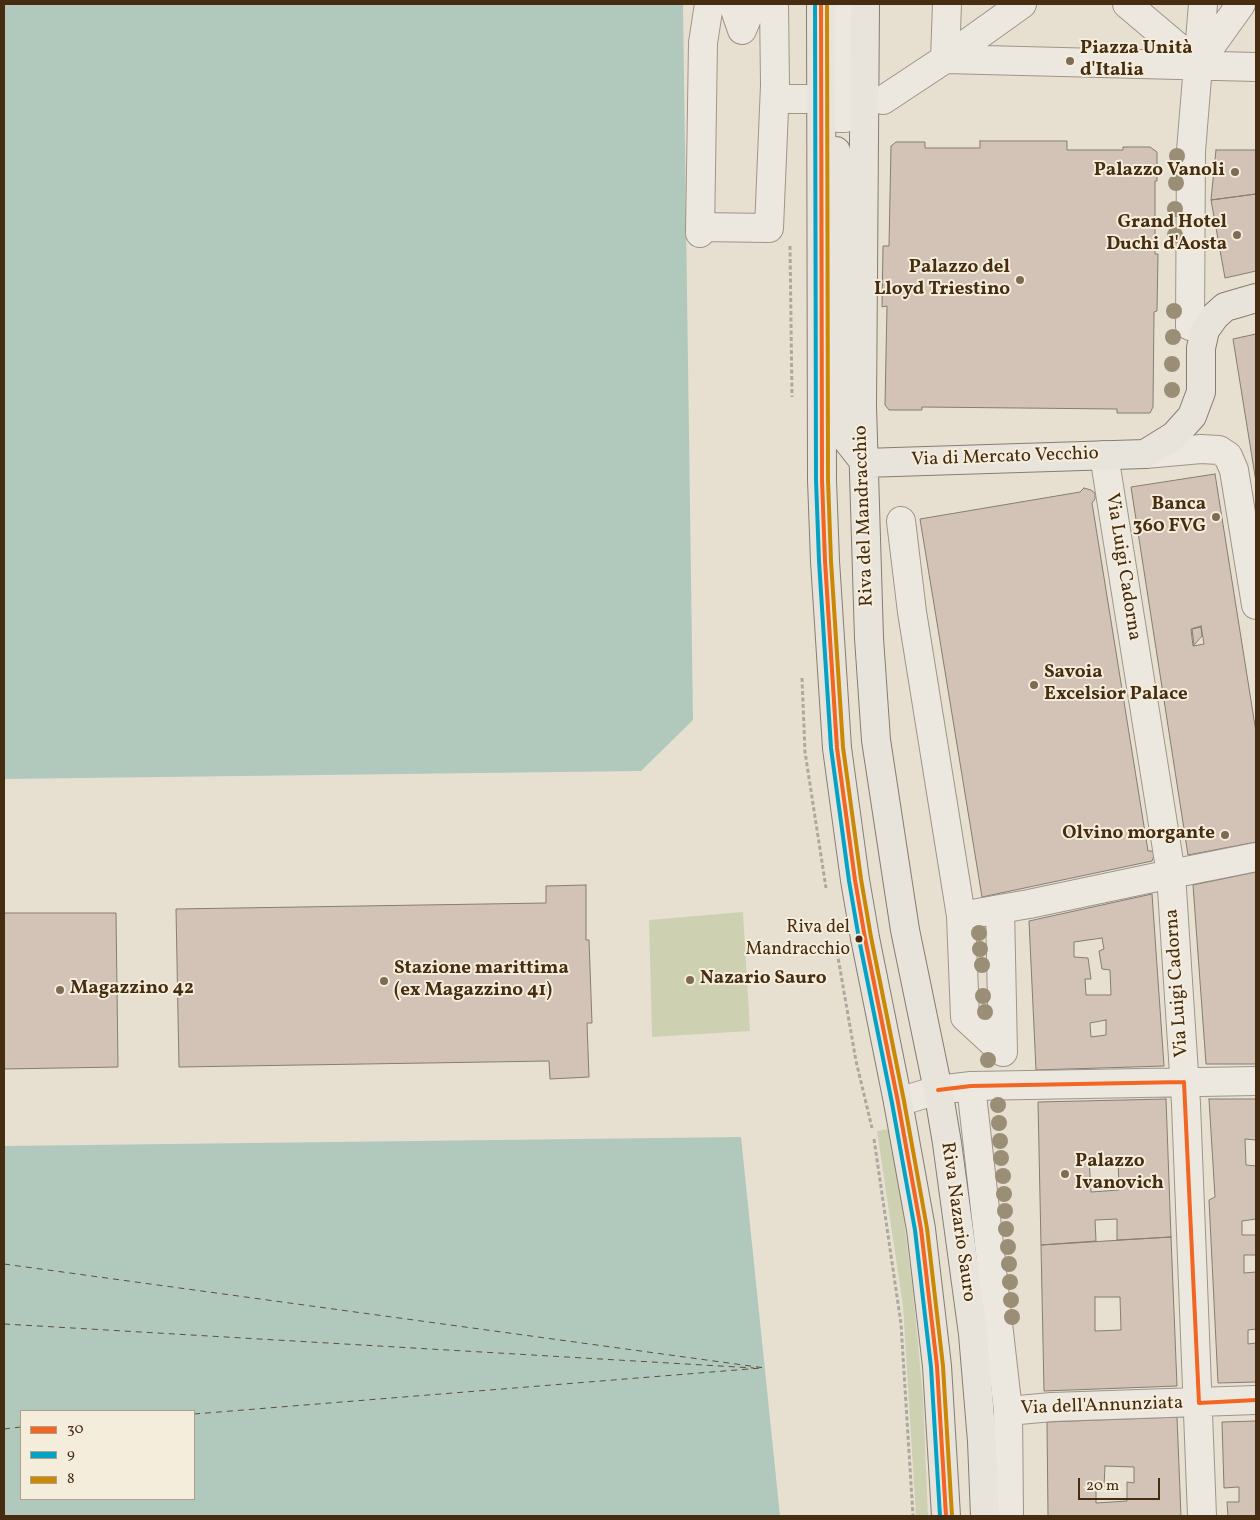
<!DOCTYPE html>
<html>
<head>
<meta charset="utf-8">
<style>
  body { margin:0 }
  #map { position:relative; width:1260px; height:1520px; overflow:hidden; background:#e7e0d1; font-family:Vollkorn,serif }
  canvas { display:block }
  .frame { position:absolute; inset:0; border:5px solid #462c11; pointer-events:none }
  .legend { position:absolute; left:20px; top:1410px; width:175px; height:90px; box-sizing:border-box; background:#f5eddb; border:1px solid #afa08a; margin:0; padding:6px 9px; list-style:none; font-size:15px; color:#462c11 }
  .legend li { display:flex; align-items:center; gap:10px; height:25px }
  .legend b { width:25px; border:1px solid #afa08a }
  .scale { position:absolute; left:1078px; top:1478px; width:82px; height:22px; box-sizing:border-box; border:2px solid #462c11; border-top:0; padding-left:6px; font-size:15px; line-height:18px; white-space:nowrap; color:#462c11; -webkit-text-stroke:4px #f5eddb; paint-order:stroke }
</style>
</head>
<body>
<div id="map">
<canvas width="1260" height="1520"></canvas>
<div class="frame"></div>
<ul class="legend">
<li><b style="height:6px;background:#f26522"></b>30</li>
<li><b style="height:6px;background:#04a3c5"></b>9</li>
<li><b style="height:6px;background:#cb8804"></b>8</li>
</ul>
<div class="scale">20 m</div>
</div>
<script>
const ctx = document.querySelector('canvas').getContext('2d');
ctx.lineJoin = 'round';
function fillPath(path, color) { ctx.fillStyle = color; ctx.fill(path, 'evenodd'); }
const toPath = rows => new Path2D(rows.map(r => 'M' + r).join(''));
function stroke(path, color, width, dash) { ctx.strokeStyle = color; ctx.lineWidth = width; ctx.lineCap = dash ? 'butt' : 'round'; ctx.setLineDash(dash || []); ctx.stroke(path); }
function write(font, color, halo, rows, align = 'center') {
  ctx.font = font + ' Vollkorn,serif'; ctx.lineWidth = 4; ctx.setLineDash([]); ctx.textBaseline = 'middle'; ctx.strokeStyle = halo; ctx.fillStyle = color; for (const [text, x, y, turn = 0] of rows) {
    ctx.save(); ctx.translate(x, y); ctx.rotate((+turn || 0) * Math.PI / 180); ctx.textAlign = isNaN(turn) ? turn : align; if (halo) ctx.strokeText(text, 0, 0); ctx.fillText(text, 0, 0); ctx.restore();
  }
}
const green = toPath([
  [743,912,750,1031,652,1037,649,920],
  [889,1129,901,1196,913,1292,923,1397,928,1516,916,1516,903,1306,877,1131]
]);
const water = toPath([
  [4,4,683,4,693,720,641,771,4,779],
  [741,1137,780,1516,4,1516,4,1146],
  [21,1411,194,1411,194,1499,21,1499]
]);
const ferry = toPath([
  [4,1264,765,1368],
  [4,1324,754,1368],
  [194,1414,761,1368],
  [4,1429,21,1427]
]);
const building = toPath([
  [980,141,1067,141,1067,150,1123,150,1123,147,1150,147,1157,152,1157,181,1155,181,1155,254,1158,254,1157,311,1154,312,1153,407,1150,413,1117,413,1117,409,922,407,922,410,889,410,885,405,887,306,882,307,883,246,889,246,891,146,896,142,925,142,925,148,980,148,980,141],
  [1216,150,1256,150,1256,194,1211,200,1216,150],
  [1256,194,1256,271,1225,278,1211,200,1256,194],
  [1256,334,1256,482,1233,339,1256,334],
  [1215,474,1256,732,1256,842,1188,855,1131,487,1215,474],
  [1201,627,1202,636,1194,645,1192,629,1201,627],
  [1084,488,1091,490,1095,493,1095,499,1092,503,1148,851,1153,851,1154,856,1152,861,982,897,920,519,1080,492,1084,488],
  [1201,626,1204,644,1193,646,1191,629,1201,626],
  [1256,872,1256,1064,1206,1064,1193,885,1256,872],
  [586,885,586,940,589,940,592,1023,587,1023,589,1077,550,1079,549,1061,179,1067,176,909,546,903,546,886,586,885],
  [1152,894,1164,1066,1036,1070,1029,921,1152,894],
  [1102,938,1104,949,1099,951,1102,969,1110,970,1111,995,1086,995,1085,979,1091,979,1088,958,1074,957,1074,942,1102,938],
  [1106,1020,1106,1035,1091,1037,1090,1023,1106,1020],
  [4,913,116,913,118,1067,4,1069,4,913],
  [1166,1099,1171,1237,1117,1240,1117,1219,1095,1220,1096,1241,1041,1245,1038,1102,1166,1099],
  [1118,1157,1119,1190,1091,1192,1089,1158,1118,1157],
  [1209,1099,1256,1099,1256,1140,1245,1139,1246,1165,1256,1166,1256,1219,1242,1221,1242,1235,1256,1235,1256,1255,1244,1255,1244,1273,1256,1272,1256,1329,1248,1330,1248,1344,1256,1343,1256,1382,1218,1383,1209,1200,1215,1197,1209,1099],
  [1171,1237,1177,1386,1044,1391,1041,1245,1171,1237],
  [1095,1297,1120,1297,1121,1330,1095,1331,1095,1297],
  [1177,1417,1181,1516,1048,1516,1047,1422,1177,1417],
  [1105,1466,1134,1467,1134,1483,1127,1482,1127,1501,1096,1503,1096,1488,1104,1487,1105,1466],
  [1256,1421,1256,1516,1228,1516,1227,1502,1239,1502,1239,1487,1224,1488,1222,1422,1256,1421]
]);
const path = toPath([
  [790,246,792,397],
  [802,678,805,752,826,888],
  [836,946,856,1061,872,1128],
  [874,1139,901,1324,913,1516]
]);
const minor = toPath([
  [733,4,742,30,753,4],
  [836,4,836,115,838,118,845,118,847,116,847,4],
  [947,4,945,59,1256,67],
  [1127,4,1198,64,1241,4],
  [775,99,806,99],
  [883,100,945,59,1022,4],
  [700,227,769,228,775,85,774,4],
  [700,233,703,43,709,4],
  [1190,326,1191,151,1203,4],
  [1145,454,1201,449,1219,450,1228,456,1234,470,1256,605],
  [1104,455,1171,874,1186,1104,1202,1516],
  [901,521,912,612,961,916],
  [1186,871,1256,857],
  [1000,909,1003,1052,965,1017,961,916,1000,909],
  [1000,909,1029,904,1157,877],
  [971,1086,1008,1411,1009,1516],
  [898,1102,938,1090,971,1086,1256,1081],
  [1008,1411,1052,1407,1256,1400]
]);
const major = toPath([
  [821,4,822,480,825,561,837,748,855,880,865,938,898,1102,921,1229,937,1366,946,1516],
  [865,4,862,407,869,638,876,740,905,930,938,1090,947,1143,973,1334,982,1441,985,1516],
  [836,151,841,201,841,420,847,440,862,459],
  [864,463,1145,454,1174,436,1192,416,1201,392,1201,348,1205,330,1215,316,1225,307,1256,298]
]);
const bus1 = toPath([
  [821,4,822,480,825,561,837,748,855,880,865,938,898,1102,921,1229,937,1366,946,1516],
  [1184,1082,1199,1403],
  [938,1090,971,1086,1184,1082],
  [1199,1403,1256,1400]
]);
const bus2 = toPath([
  [815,4,816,480,819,561,831,748,849,881,859,939,892,1103,915,1230,931,1367,940,1516]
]);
const bus3 = toPath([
  [827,4,828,480,831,561,843,747,861,879,871,937,904,1101,927,1228,943,1366,952,1516]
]);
const trees = [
  [1177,156],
  [1176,183],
  [1175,209],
  [1175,235],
  [1174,311],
  [1173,337],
  [1172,364],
  [1172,390],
  [979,933],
  [980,949],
  [982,965],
  [983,996],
  [985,1012],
  [988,1060],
  [998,1105],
  [999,1123],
  [1000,1141],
  [1001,1158],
  [1003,1176],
  [1004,1194],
  [1005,1211],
  [1006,1229],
  [1008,1247],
  [1009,1264],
  [1010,1282],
  [1011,1300],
  [1012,1317]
];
const markers = [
  [1070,61,5,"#7e6b54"],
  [1235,172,5,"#7e6b54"],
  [1237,235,5,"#7e6b54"],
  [1020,280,5,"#7e6b54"],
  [1216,517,5,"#7e6b54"],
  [1034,685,5,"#7e6b54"],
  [1225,835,5,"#7e6b54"],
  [859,939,4.5,"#462c11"],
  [690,980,5,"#7e6b54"],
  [384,981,5,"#7e6b54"],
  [60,990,5,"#7e6b54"],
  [1065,1174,5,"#7e6b54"]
];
const busNames = [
  ["Riva del",850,929],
  ["Mandracchio",850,951]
];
const poiNames = [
  ["Piazza Unità",1080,50],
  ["d'Italia",1080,72],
  ["Palazzo Vanoli",1225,172,"right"],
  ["Grand Hotel",1227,224,"right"],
  ["Duchi d'Aosta",1227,246,"right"],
  ["Palazzo del",1010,269,"right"],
  ["Lloyd Triestino",1010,291,"right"],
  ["Banca",1206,506,"right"],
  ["360 FVG",1206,528,"right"],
  ["Savoia",1044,674],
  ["Excelsior Palace",1044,696],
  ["Olvino morgante",1215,835,"right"],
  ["Stazione marittima",394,970],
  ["(ex Magazzino 41)",394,992],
  ["Nazario Sauro",700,980],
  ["Magazzino 42",70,990],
  ["Palazzo",1075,1163],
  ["Ivanovich",1075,1185]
];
const streetNames = [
  ["Via di Mercato Vecchio",1005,458,-2],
  ["Riva del Mandracchio",865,516,-92],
  ["Via Luigi Cadorna",1122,567,81],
  ["Via Luigi Cadorna",1178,983,-94],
  ["Riva Nazario Sauro",957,1222,82],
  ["Via dell'Annunziata",1102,1407,-2]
];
fillPath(green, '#cdd1b2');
fillPath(water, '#b1c9bc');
stroke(ferry, '#5b513a', 1, [6, 5]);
fillPath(building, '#d2c3b6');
stroke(building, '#857d71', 1);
stroke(minor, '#9d958a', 30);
stroke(major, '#857d71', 30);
stroke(path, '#ada89f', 3, [4, 2.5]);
stroke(minor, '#ece8e0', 28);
stroke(major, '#e9e4db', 28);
stroke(bus1, '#f26522', 4);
stroke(bus2, '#04a3c5', 4);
stroke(bus3, '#cb8804', 4);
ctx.fillStyle = '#9b8e76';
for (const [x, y] of trees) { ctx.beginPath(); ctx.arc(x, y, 8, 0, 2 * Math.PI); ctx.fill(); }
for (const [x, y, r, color] of markers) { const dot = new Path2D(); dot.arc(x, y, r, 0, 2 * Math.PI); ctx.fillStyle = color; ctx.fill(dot); stroke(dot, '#f5eddb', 2); }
write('18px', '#462c11', '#f5eddb', busNames, 'right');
write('bold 19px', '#462c11', '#f5eddb', poiNames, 'left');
write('19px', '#462c11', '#f5eddb', streetNames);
</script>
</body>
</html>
